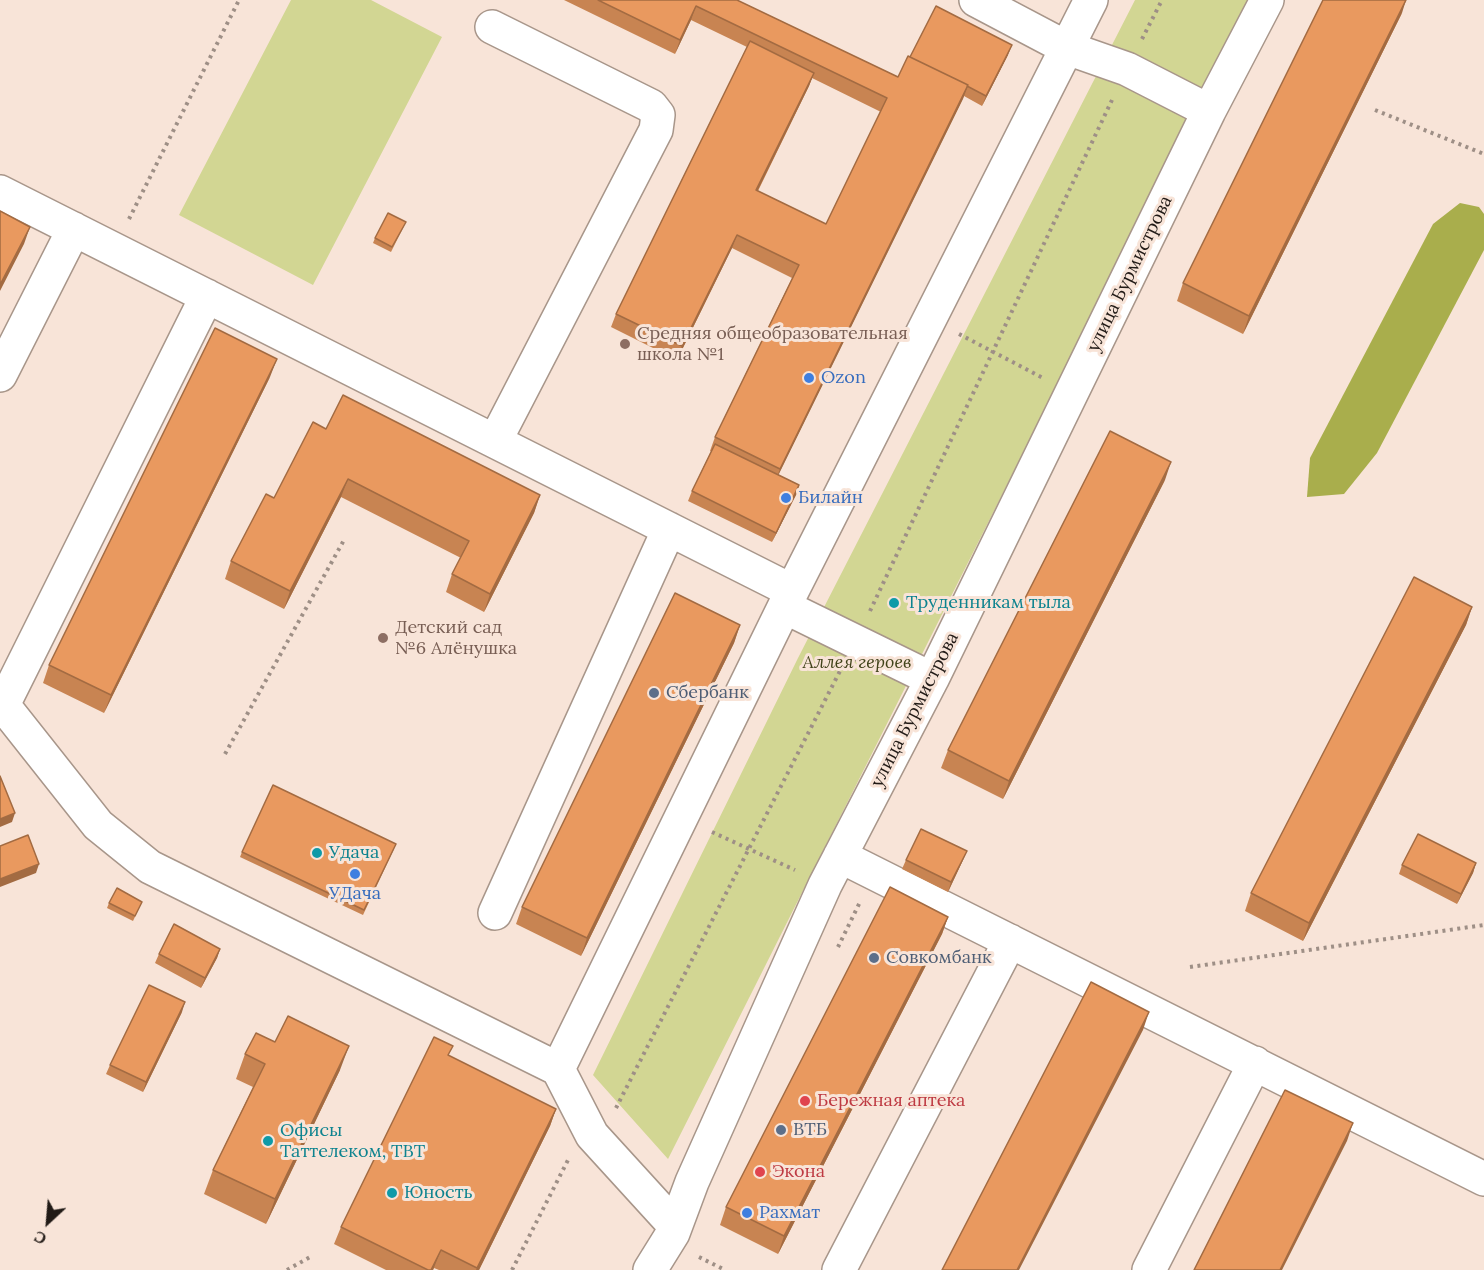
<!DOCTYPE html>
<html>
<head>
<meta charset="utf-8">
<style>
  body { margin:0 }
  #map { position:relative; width:1484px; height:1270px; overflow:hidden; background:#f8e4d8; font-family:Lora,serif }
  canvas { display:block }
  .north { position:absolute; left:18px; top:1192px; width:60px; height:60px; -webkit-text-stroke:4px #f8e4d8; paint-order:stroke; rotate:206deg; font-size:16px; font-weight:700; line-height:24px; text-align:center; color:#211a16 }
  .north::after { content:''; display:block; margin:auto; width:21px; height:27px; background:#211a16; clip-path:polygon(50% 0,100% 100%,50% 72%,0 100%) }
</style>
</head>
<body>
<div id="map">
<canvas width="1484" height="1270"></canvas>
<div class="north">С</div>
</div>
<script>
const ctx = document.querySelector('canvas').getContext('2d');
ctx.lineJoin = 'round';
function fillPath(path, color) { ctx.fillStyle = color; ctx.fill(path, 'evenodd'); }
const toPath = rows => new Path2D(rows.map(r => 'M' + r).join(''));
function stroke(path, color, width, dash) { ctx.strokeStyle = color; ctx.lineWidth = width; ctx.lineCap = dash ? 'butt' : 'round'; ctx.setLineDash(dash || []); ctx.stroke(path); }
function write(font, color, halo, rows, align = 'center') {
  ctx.font = font + ' Lora,serif'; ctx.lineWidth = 6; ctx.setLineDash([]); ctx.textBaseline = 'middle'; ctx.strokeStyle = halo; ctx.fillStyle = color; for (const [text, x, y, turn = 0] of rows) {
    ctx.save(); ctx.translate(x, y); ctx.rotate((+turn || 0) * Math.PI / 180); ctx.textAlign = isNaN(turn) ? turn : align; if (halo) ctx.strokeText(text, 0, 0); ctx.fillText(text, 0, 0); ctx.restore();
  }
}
const green = toPath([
  [291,0,371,0,442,37,313,285,179,215],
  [1135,0,1251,0,668,1159,593,1075,798,658]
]);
const forest = toPath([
  [1460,203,1479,207,1484,214,1484,250,1377,453,1344,494,1307,497,1310,458,1433,224]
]);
const path = toPath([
  [1142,39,1162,0],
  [1375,110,1484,154],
  [129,219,239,0],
  [959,334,1043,378],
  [870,611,1112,100],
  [225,754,344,540],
  [712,832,795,870],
  [838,947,860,902],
  [1190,967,1484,925],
  [616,1108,840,671],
  [699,1257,725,1270],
  [287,1270,310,1257],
  [512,1270,569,1158]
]);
const minor = toPath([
  [976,0,1067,48,1127,69,1209,111],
  [492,27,651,106,658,115,656,130,495,441],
  [0,192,792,591],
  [207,296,3,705,98,825,150,867,558,1069,592,1135,675,1226],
  [0,375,74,229],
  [785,607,932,679],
  [840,856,1484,1179],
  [495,913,669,529],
  [558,1069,792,591,1091,0],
  [650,1270,673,1233,692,1182,825,885,932,679,1209,111,1267,0],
  [839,1270,1010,941],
  [1149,1270,1255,1063]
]);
const wall = toPath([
  [564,0,737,0,898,77,910,57,1008,55,982,106,964,96,778,475,799,485,796,495,772,542,688,501,692,491,711,451,710,451,715,437,792,278,732,248,677,360,611,327,616,314,747,47,691,20,675,54],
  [812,78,881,112,826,224,758,191,809,86],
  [1402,13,1243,334,1177,301,1183,283],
  [404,226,391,252,373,243,375,238],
  [270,377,104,713,43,683,49,665],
  [326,429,540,495,534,513,484,612,446,592,452,574,461,558,341,497,284,609,225,579,231,561,274,498],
  [1165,480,1003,799,941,768,948,750],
  [1472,607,1466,625,1303,941,1245,911,1251,893],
  [740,625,734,643,581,956,516,924,522,907],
  [394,849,363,915,240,857,242,852],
  [967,851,963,860,948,892,902,869,906,860],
  [1476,863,1473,873,1457,904,1399,874,1402,865],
  [142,902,133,921,107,908,109,903],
  [948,917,942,934,778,1254,720,1225,726,1207],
  [220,949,217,958,201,988,155,963,159,954],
  [182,1012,143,1092,106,1074,110,1065],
  [275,1042,340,1070,266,1224,204,1194,213,1170,253,1087,236,1079,245,1054],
  [449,1056,556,1109,550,1126,479,1270,439,1270,434,1268,433,1270,386,1270,334,1244,341,1227]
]);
const shadedWall = toPath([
  [1406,0,1402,13,1243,334,1249,316],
  [696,6,691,20,675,54,680,40],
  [1012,45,1008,55,982,106,986,96],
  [814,73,809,86,751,204,756,190],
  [968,85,963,99,775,482,780,469],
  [30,227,24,244,0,291,0,285],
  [737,235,732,248,677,360,682,346],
  [277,359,270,377,104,713,111,695],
  [1171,462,1165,480,1003,799,1009,781],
  [348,479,341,497,284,609,290,591],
  [799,485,796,495,772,542,776,533],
  [540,495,534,513,484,612,490,594],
  [1472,607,1466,625,1303,941,1309,923],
  [740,625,734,643,581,956,587,938],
  [15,813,12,822,0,827,0,819],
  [967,851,963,860,948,892,951,882],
  [1476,863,1473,873,1457,904,1461,894],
  [39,864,36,873,0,887,0,879],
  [948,917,942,934,778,1254,784,1236],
  [220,949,217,958,201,988,205,978],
  [185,1002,182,1012,143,1092,146,1082],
  [1149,1012,1143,1030,1019,1270,1017,1270],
  [349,1046,340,1070,266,1224,275,1199],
  [556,1109,550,1126,479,1270,476,1270],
  [1353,1123,1347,1141,1282,1270,1280,1270],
  [441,1250,433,1270,431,1270]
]);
const building = toPath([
  [598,0,737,0,898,77,908,56,968,85,780,469,715,437,799,265,737,235,682,346,616,314,750,41,814,73,756,190,826,224,887,98,696,6,680,40,598,0],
  [1323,0,1406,0,1249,316,1183,283,1323,0],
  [936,6,1012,45,986,96,967,86,968,85,910,57,936,6],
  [0,211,30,227,0,285,0,211],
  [388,213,406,222,392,247,375,238,388,213],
  [215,328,277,359,111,695,49,665,215,328],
  [343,395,540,495,490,594,452,574,469,541,348,479,290,591,231,561,266,494,274,498,313,422,326,429,343,395],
  [1110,431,1171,462,1009,781,948,750,1110,431],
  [715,444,799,485,776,533,692,491,715,444],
  [1414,577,1472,607,1309,923,1251,893,1414,577],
  [675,593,740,625,587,938,522,907,675,593],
  [0,776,15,813,0,819,0,776],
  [273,785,396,844,364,910,242,852,273,785],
  [921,829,967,851,951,882,906,860,921,829],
  [1418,834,1476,863,1461,894,1402,865,1418,834],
  [28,835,39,864,0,879,0,846,28,835],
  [890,887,948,917,784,1236,726,1207,890,887],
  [117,888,142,902,135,916,109,903,117,888],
  [174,924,220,949,205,978,159,954,174,924],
  [1091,982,1149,1012,1017,1270,942,1270,1091,982],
  [149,985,185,1002,146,1082,110,1065,149,985],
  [288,1016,349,1046,275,1199,213,1170,265,1064,245,1054,256,1033,275,1042,288,1016],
  [434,1037,453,1046,448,1055,556,1109,477,1268,441,1250,431,1270,428,1270,341,1227,434,1037],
  [1285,1090,1353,1123,1280,1270,1194,1270,1285,1090]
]);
const markers = [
  [625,344,6,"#8d6e63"],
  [809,378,6,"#3f7fe0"],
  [786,498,6,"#3f7fe0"],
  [894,603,6,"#0f9aa8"],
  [383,638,6,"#8d6e63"],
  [654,693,6,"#5c6f8a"],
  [317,853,6,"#0f9aa8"],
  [355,874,6,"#3f7fe0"],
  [874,958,6,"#5c6f8a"],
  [805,1101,6,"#e0444e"],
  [781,1130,6,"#5c6f8a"],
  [268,1141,6,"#0f9aa8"],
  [760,1172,6,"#e0444e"],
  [392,1193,6,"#0f9aa8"],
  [747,1213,6,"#3f7fe0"]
];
const streetNames = [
  ["улица Бурмистрова",1130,274,-64],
  ["улица Бурмистрова",915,710,-63]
];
const educationNames = [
  ["Средняя общеобразовательная",637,334],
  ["школа №1",637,355],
  ["Детский сад",395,628],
  ["№6 Алёнушка",395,649]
];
const shopNames = [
  ["Ozon",821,378],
  ["Билайн",798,498],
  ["УДача",355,894,"center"],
  ["Рахмат",759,1213]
];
const cultureNames = [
  ["Труденникам тыла",906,603],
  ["Удача",329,853],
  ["Офисы",280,1131],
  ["Таттелеком, ТВТ",280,1152],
  ["Юность",404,1193]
];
const parkNames = [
  ["Аллея героев",857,663]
];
const serviceNames = [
  ["Сбербанк",666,693],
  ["Совкомбанк",886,958],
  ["ВТБ",793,1130]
];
const healthNames = [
  ["Бережная аптека",817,1101],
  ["Экона",772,1172]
];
fillPath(green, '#d2d693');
fillPath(forest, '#a9ae4c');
stroke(minor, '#a8968a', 36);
stroke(path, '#9e8f86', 4, [3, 4.5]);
stroke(minor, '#fff', 33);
fillPath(wall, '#c88452');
fillPath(shadedWall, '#a36b42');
fillPath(building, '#e9995f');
stroke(building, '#a36b42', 1.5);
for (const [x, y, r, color] of markers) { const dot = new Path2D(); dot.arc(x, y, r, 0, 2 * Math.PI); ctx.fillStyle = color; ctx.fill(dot); stroke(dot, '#f8e4d8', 2); }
write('18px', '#211a16', '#f8e4d8', streetNames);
write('18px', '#785e54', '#f8e4d8', educationNames, 'left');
write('18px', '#366cbe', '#f8e4d8', shopNames, 'left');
write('18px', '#0d838f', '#f8e4d8', cultureNames, 'left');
write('italic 18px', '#41431a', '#f8e4d8', parkNames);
write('18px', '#4e5e75', '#f8e4d8', serviceNames, 'left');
write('18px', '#be3a42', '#f8e4d8', healthNames, 'left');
</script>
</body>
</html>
